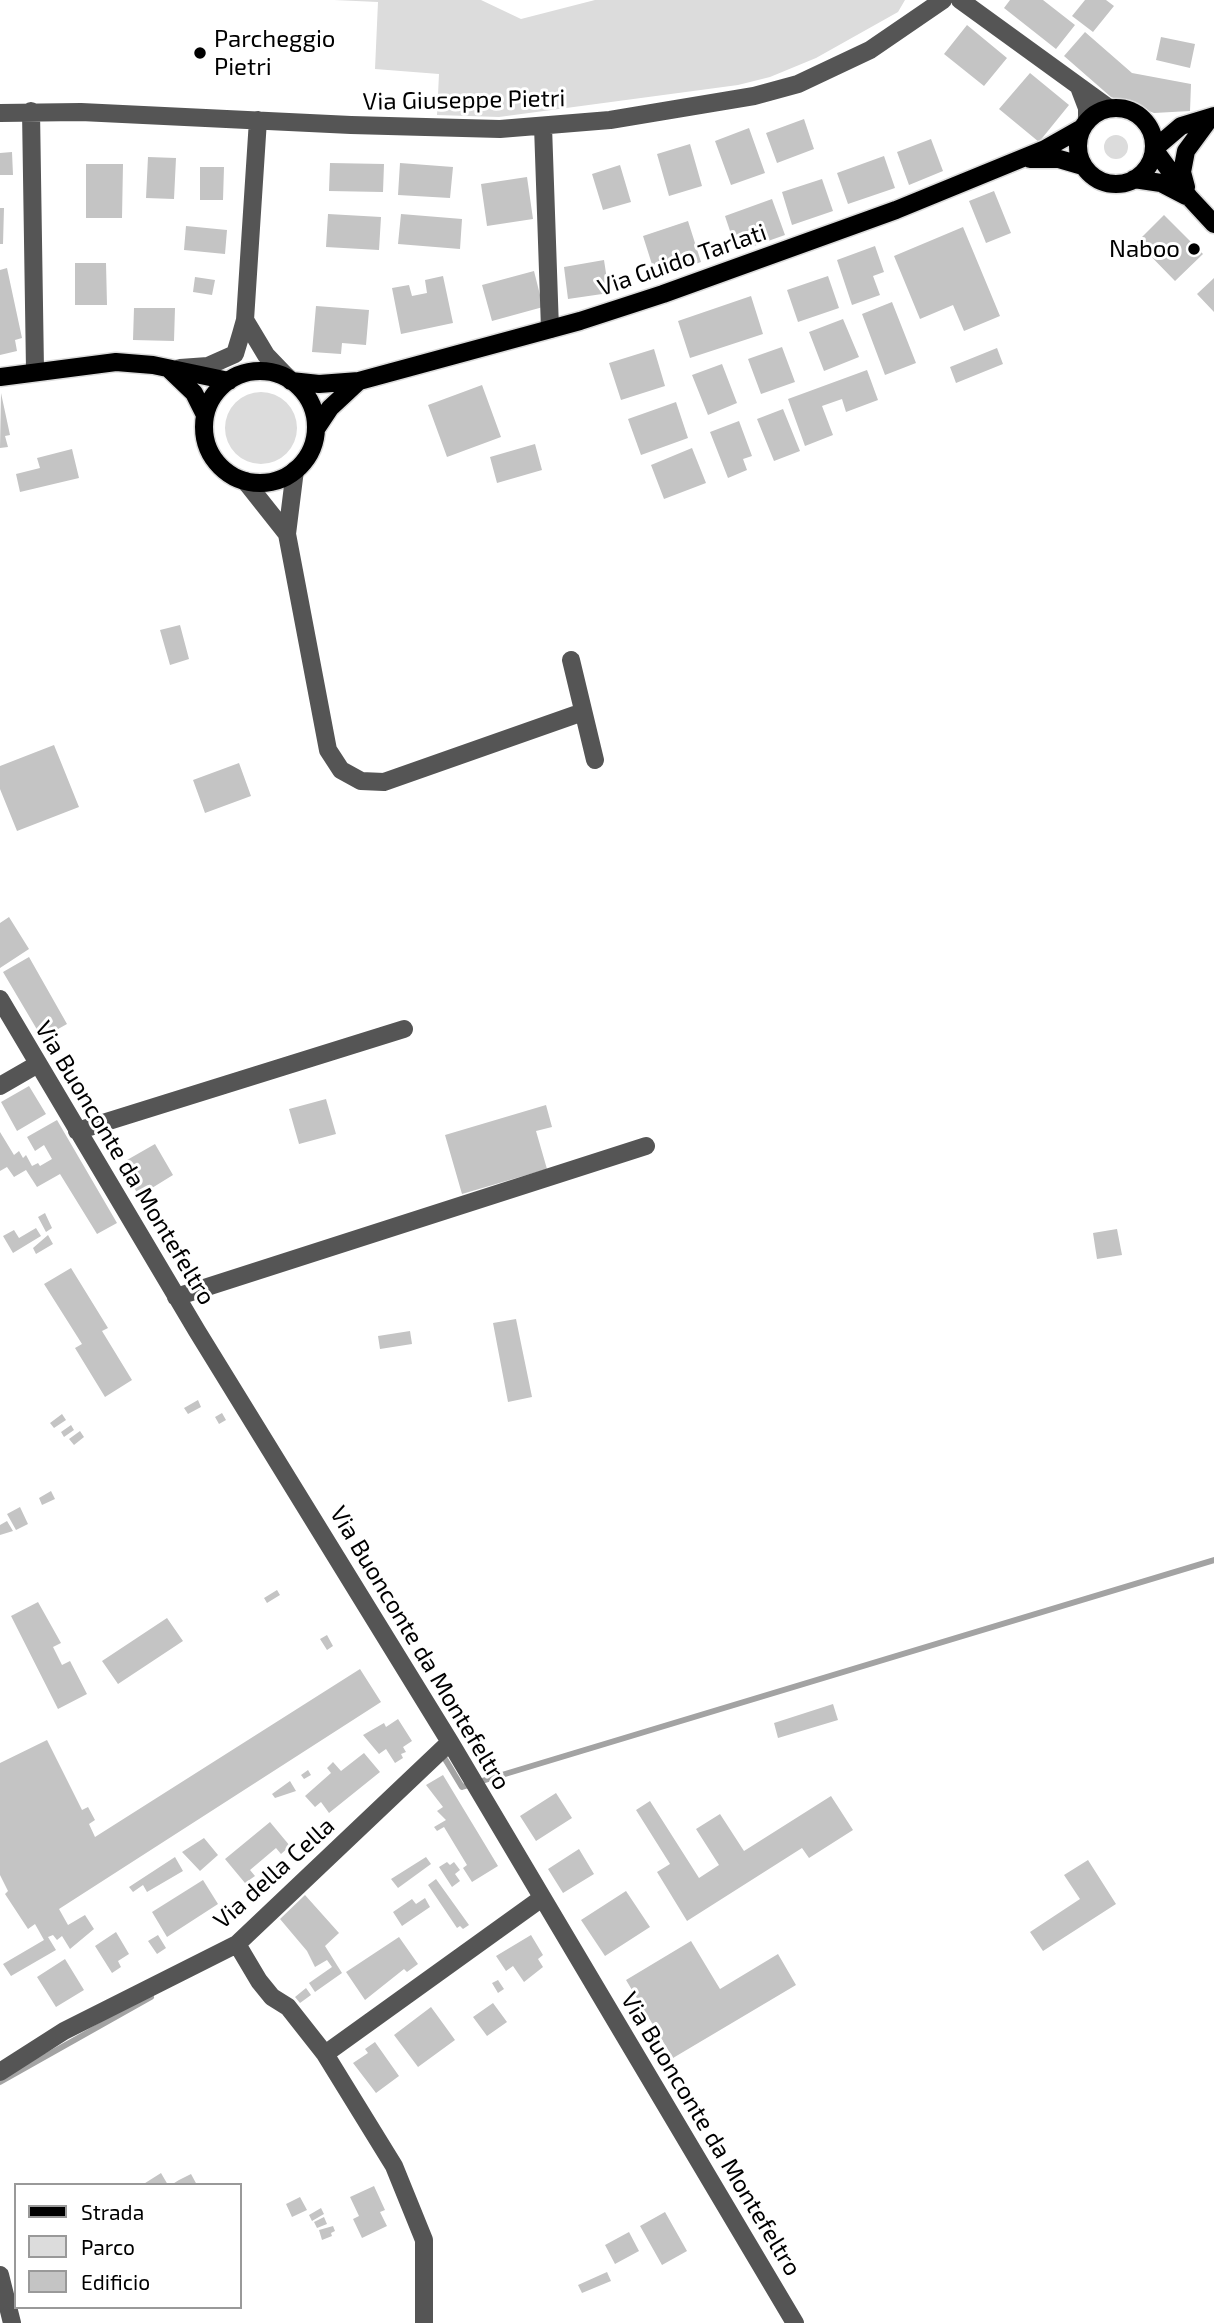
<!DOCTYPE html>
<html>
<head>
<meta charset="utf-8">
<style>
  body { margin:0 }
  #map { position:relative; width:1214px; height:2323px; overflow:hidden; background:#fff; font-family:"Exo 2",sans-serif }
  canvas { display:block }
  .legend { position:absolute; left:14px; top:2183px; width:228px; height:126px; box-sizing:border-box; background:#fff; border:2px solid #999; margin:0; padding:9px 12px; list-style:none; font-size:21px; color:#000 }
  .legend li { display:flex; align-items:center; gap:14px; height:35px }
  .legend b { width:35px; border:2px solid #999 }
</style>
</head>
<body>
<div id="map">
<canvas width="1214" height="2323"></canvas>
<ul class="legend">
<li><b style="height:9px;background:#000"></b>Strada</li>
<li><b style="height:19px;background:#dcdcdc"></b>Parco</li>
<li><b style="height:19px;background:#c4c4c4"></b>Edificio</li>
</ul>
</div>
<script>
const ctx = document.querySelector('canvas').getContext('2d');
ctx.lineJoin = 'round';
function fillPath(path, color) { ctx.fillStyle = color; ctx.fill(path, 'evenodd'); }
const toPath = rows => new Path2D(rows.map(r => 'M' + r).join(''));
function stroke(path, color, width, dash) { ctx.strokeStyle = color; ctx.lineWidth = width; ctx.lineCap = dash ? 'butt' : 'round'; ctx.setLineDash(dash || []); ctx.stroke(path); }
function write(font, color, halo, rows, align = 'center') {
  ctx.font = font + ' "Exo 2",sans-serif'; ctx.lineWidth = 6; ctx.setLineDash([]); ctx.textBaseline = 'middle'; ctx.strokeStyle = halo; ctx.fillStyle = color; for (const [text, x, y, turn = 0] of rows) {
    ctx.save(); ctx.translate(x, y); ctx.rotate((+turn || 0) * Math.PI / 180); ctx.textAlign = isNaN(turn) ? turn : align; if (halo) ctx.strokeText(text, 0, 0); ctx.fillText(text, 0, 0); ctx.restore();
  }
}
const green = toPath([
  [334,0,481,0,521,19,595,0,905,0,898,12,816,58,770,77,738,85,499,117,437,115,439,74,375,69,378,2],
  '1104 147a12 12 0 1 1 24 0a12 12 0 1 1-24 0Z',
  '225 428a36 36 0 1 1 72 0a36 36 0 1 1-72 0Z'
]);
const stream = toPath([
  [442,1754,462,1787,1214,1560],
  [0,2082,151,1997]
]);
const building = toPath([
  [1010,0,1043,0,1075,25,1056,49,1004,8],
  [1085,0,1106,0,1114,6,1093,32,1072,16],
  [967,25,1007,58,984,86,944,54],
  [1085,32,1132,73,1191,84,1190,111,1154,113,1111,97,1064,56],
  [1161,37,1195,44,1190,68,1156,60],
  [1030,73,1069,105,1039,142,999,109],
  [804,119,814,149,777,163,766,133],
  [749,128,765,173,731,185,715,141],
  [931,139,943,171,909,185,897,152],
  [690,144,702,186,669,196,657,154],
  [12,152,13,175,0,175,0,153],
  [884,156,895,188,848,204,837,173],
  [148,157,176,158,174,199,146,198],
  [330,163,384,164,383,192,329,191],
  [400,163,453,167,450,198,398,195],
  [86,164,123,164,122,218,86,218],
  [620,165,631,202,603,210,592,174],
  [200,167,224,167,223,200,200,200],
  [527,177,533,219,487,226,481,184],
  [822,179,833,211,792,225,782,192],
  [994,191,1011,233,986,243,969,201],
  [772,199,785,235,737,252,725,216],
  [0,208,4,208,3,244,0,244],
  [328,214,381,217,379,250,326,247],
  [401,214,462,219,460,249,398,244],
  [1164,215,1203,254,1175,281,1137,242],
  [688,221,701,262,656,277,643,236],
  [186,226,227,230,225,254,184,250],
  [963,227,1000,316,964,331,953,305,920,319,894,256],
  [875,246,884,272,873,276,880,295,852,305,837,260],
  [604,260,609,293,568,299,564,267],
  [75,263,106,263,107,305,75,305],
  [7,268,22,338,15,340,17,351,0,355,0,270],
  [534,271,543,307,492,321,482,285],
  [443,276,453,323,401,334,392,288,409,285,412,296,427,293,425,280],
  [828,276,839,308,798,322,787,290],
  [195,277,215,280,212,295,193,292],
  [1214,278,1214,312,1197,294],
  [751,296,763,334,690,358,678,321],
  [892,302,916,363,885,375,862,314],
  [316,306,369,310,366,345,342,343,341,354,312,352],
  [134,308,175,308,174,341,133,340],
  [843,319,859,357,824,371,809,332],
  [782,347,795,382,761,394,748,359],
  [997,348,1003,364,956,383,950,367],
  [654,349,665,386,621,400,609,363],
  [722,364,737,403,708,415,692,375],
  [867,370,878,400,846,412,842,399,822,406,833,435,805,446,788,399],
  [482,385,501,437,447,457,428,405],
  [1,393,10,435,5,436,8,447,0,448],
  [676,402,688,438,641,455,628,419],
  [783,409,800,451,774,461,757,419],
  [739,421,752,456,743,459,747,470,728,478,710,432],
  [535,444,542,470,497,483,490,457],
  [692,448,706,483,664,499,651,465],
  [72,449,79,478,20,492,16,474,40,468,37,458],
  [180,625,189,659,170,665,160,630],
  [54,745,79,807,17,831,0,789,0,766],
  [239,763,251,796,205,813,193,780],
  [9,917,29,949,0,968,0,923],
  [29,957,67,1024,42,1038,3,972],
  [29,1086,46,1114,17,1131,1,1102],
  [326,1099,336,1134,299,1144,289,1109],
  [546,1105,552,1127,536,1131,547,1169,462,1194,445,1135],
  [57,1120,117,1223,97,1234,60,1174,37,1187,26,1170,14,1177,7,1167,0,1171,0,1132,14,1155,19,1151,23,1158,26,1155,32,1166,38,1163,40,1166,52,1159,44,1145,35,1151,27,1137],
  [155,1144,173,1175,139,1196,120,1164],
  [45,1213,52,1228,46,1232,38,1217],
  [36,1228,41,1236,13,1253,3,1236,14,1230,19,1238],
  [1117,1229,1122,1255,1097,1259,1093,1233],
  [48,1235,53,1244,36,1254,33,1248],
  [71,1268,108,1328,102,1331,132,1380,105,1397,75,1348,82,1344,44,1284],
  [516,1319,532,1397,508,1402,493,1323],
  [410,1331,412,1344,380,1349,378,1336],
  [198,1400,201,1407,188,1414,184,1408],
  [222,1413,226,1420,219,1424,215,1417],
  [62,1414,66,1420,54,1428,50,1423],
  [71,1425,74,1430,64,1437,61,1432],
  [80,1431,84,1437,74,1445,69,1439],
  [51,1491,55,1499,42,1505,39,1498],
  [20,1507,28,1524,16,1530,7,1514],
  [7,1521,13,1531,0,1535,0,1525],
  [277,1590,280,1595,267,1603,264,1598],
  [38,1602,61,1643,53,1647,62,1665,70,1661,87,1694,58,1709,11,1616],
  [167,1618,183,1641,118,1684,102,1661],
  [327,1635,333,1646,327,1650,320,1639],
  [360,1669,381,1702,59,1909,68,1925,85,1915,94,1929,70,1949,62,1936,57,1940,53,1935,48,1937,56,1950,11,1976,3,1964,44,1940,35,1924,28,1929,5,1894,8,1891,0,1875,0,1763,47,1740,82,1810,88,1807,95,1820,89,1824,95,1837],
  [833,1704,838,1720,778,1738,774,1723],
  [398,1719,412,1741,403,1747,406,1752,401,1754,403,1758,395,1763,386,1749,379,1754,363,1735,384,1723,386,1727],
  [364,1753,380,1772,329,1813,321,1802,315,1807,305,1796,331,1773,327,1768,333,1762,341,1771],
  [308,1770,311,1775,304,1779,301,1775],
  [443,1775,498,1866,472,1882,463,1868,467,1865,444,1827,437,1831,434,1827,446,1820,437,1811,443,1807,426,1785],
  [290,1781,296,1791,275,1798,272,1794],
  [556,1793,572,1818,536,1841,520,1816],
  [831,1796,853,1830,809,1858,802,1848,687,1921,657,1872,670,1864,636,1810,650,1801,699,1878,719,1865,696,1829,720,1814,744,1851],
  [270,1822,290,1846,281,1854,276,1848,250,1870,255,1876,245,1883,225,1859],
  [204,1838,218,1855,200,1871,182,1852],
  [579,1849,594,1874,563,1893,548,1869],
  [175,1857,183,1871,147,1892,143,1885,133,1892,129,1887],
  [426,1857,431,1864,398,1888,391,1879],
  [1088,1860,1116,1904,1043,1951,1030,1932,1080,1899,1064,1875],
  [447,1862,450,1865,454,1862,460,1870,455,1874,460,1881,452,1887,439,1867],
  [436,1879,469,1925,463,1929,460,1926,457,1928,428,1885],
  [203,1880,218,1904,167,1937,152,1912],
  [626,1891,650,1927,605,1956,581,1920],
  [305,1895,339,1933,325,1946,342,1973,315,1992,309,1983,332,1967,327,1960,315,1967,307,1951,280,1919],
  [425,1898,430,1907,402,1926,393,1912,412,1899,416,1904],
  [116,1932,129,1954,118,1961,121,1967,112,1973,95,1946],
  [158,1935,166,1948,157,1954,148,1941],
  [531,1935,543,1955,538,1959,543,1967,524,1982,513,1966,506,1971,496,1956],
  [399,1937,418,1964,407,1972,404,1969,365,2000,346,1972],
  [691,1941,720,1989,778,1954,796,1985,673,2058,626,1980],
  [65,1959,84,1990,56,2007,37,1977],
  [498,1980,504,1989,498,1993,492,1983],
  [306,1988,311,1995,300,2003,295,1997],
  [493,2003,507,2022,487,2036,473,2017],
  [431,2007,455,2040,418,2067,394,2035],
  [375,2042,399,2076,376,2093,353,2063,368,2053,365,2049],
  [161,2173,168,2185,142,2185],
  [191,2174,197,2185,171,2185,179,2180],
  [374,2186,385,2210,380,2212,387,2226,362,2238,353,2219,359,2216,350,2197],
  [300,2197,307,2210,292,2217,286,2204],
  [321,2208,324,2214,312,2221,309,2215],
  [665,2212,687,2251,662,2265,640,2226],
  [324,2217,327,2224,317,2228,314,2222],
  [333,2226,335,2231,331,2233,332,2236,322,2240,319,2230],
  [629,2232,639,2251,615,2264,605,2245],
  [607,2272,611,2281,582,2293,578,2285]
]);
const minor = toPath([
  [960,0,1109,108],
  [1079,87,1087,108,1087,121],
  [31,111,35,370],
  [0,113,81,112,351,125,500,129,610,120,754,96,798,84,870,50,943,0],
  [543,126,550,329],
  [245,320,266,355,291,381],
  [180,368,208,366,235,354,241,334,245,320,258,120],
  [295,470,287,534,328,750,341,770,361,781,384,782,583,712],
  [245,481,287,534],
  [571,660,595,760],
  [0,999,197,1331,450,1742,795,2323],
  [0,1086,38,1064],
  [77,1131,404,1029],
  [176,1297,646,1146],
  [237,1944,259,1981,272,1997,288,2007,325,2054,394,2166,424,2240,424,2323],
  [325,2054,542,1898],
  [0,2072,64,2031,237,1944,450,1742],
  [0,2275,12,2323]
]);
const major = toPath([
  '1078 146a38 38 0 1 1 76 0a38 38 0 1 1-76 0Z',
  [1214,116,1181,126,1154,149,1189,197,1214,224],
  [1030,159,1059,159,1083,166],
  [1134,179,1161,183,1186,196],
  [1186,187,1182,172,1186,151,1211,117],
  [169,369,194,393,205,415],
  '204 427a56 56 0 1 1 112 0a56 56 0 1 1-112 0Z',
  [0,377,116,362,153,365,229,381],
  [291,381,319,384,359,381,580,321,663,294,896,210,1045,149,1082,128],
  [316,429,330,408,359,381]
]);
const markers = [
  [200,53,7,"#000"],
  [1194,249,7,"#000"]
];
const poiNames = [
  ["Parcheggio",214,39],
  ["Pietri",214,67],
  ["Naboo",1180,249,"right"]
];
const streetNames = [
  ["Via Giuseppe Pietri",464,100,-1],
  ["Via Guido Tarlati",682,260,-19],
  ["Via Buonconte da Montefeltro",125,1163,59],
  ["Via Buonconte da Montefeltro",420,1648,59],
  ["Via della Cella",274,1873,-42],
  ["Via Buonconte da Montefeltro",711,2134,59]
];
fillPath(green, '#dcdcdc');
stroke(stream, '#a3a3a3', 6);
fillPath(building, '#c4c4c4');
stroke(major, '#dbdbdb', 21);
stroke(minor, '#555', 18);
stroke(major, '#000', 18);
for (const [x, y, r, color] of markers) { const dot = new Path2D(); dot.arc(x, y, r, 0, 2 * Math.PI); ctx.fillStyle = color; ctx.fill(dot); stroke(dot, '#fff', 2.5); }
write('24px', '#000', '#fff', poiNames, 'left');
write('24px', '#000', '#fff', streetNames);
</script>
</body>
</html>
